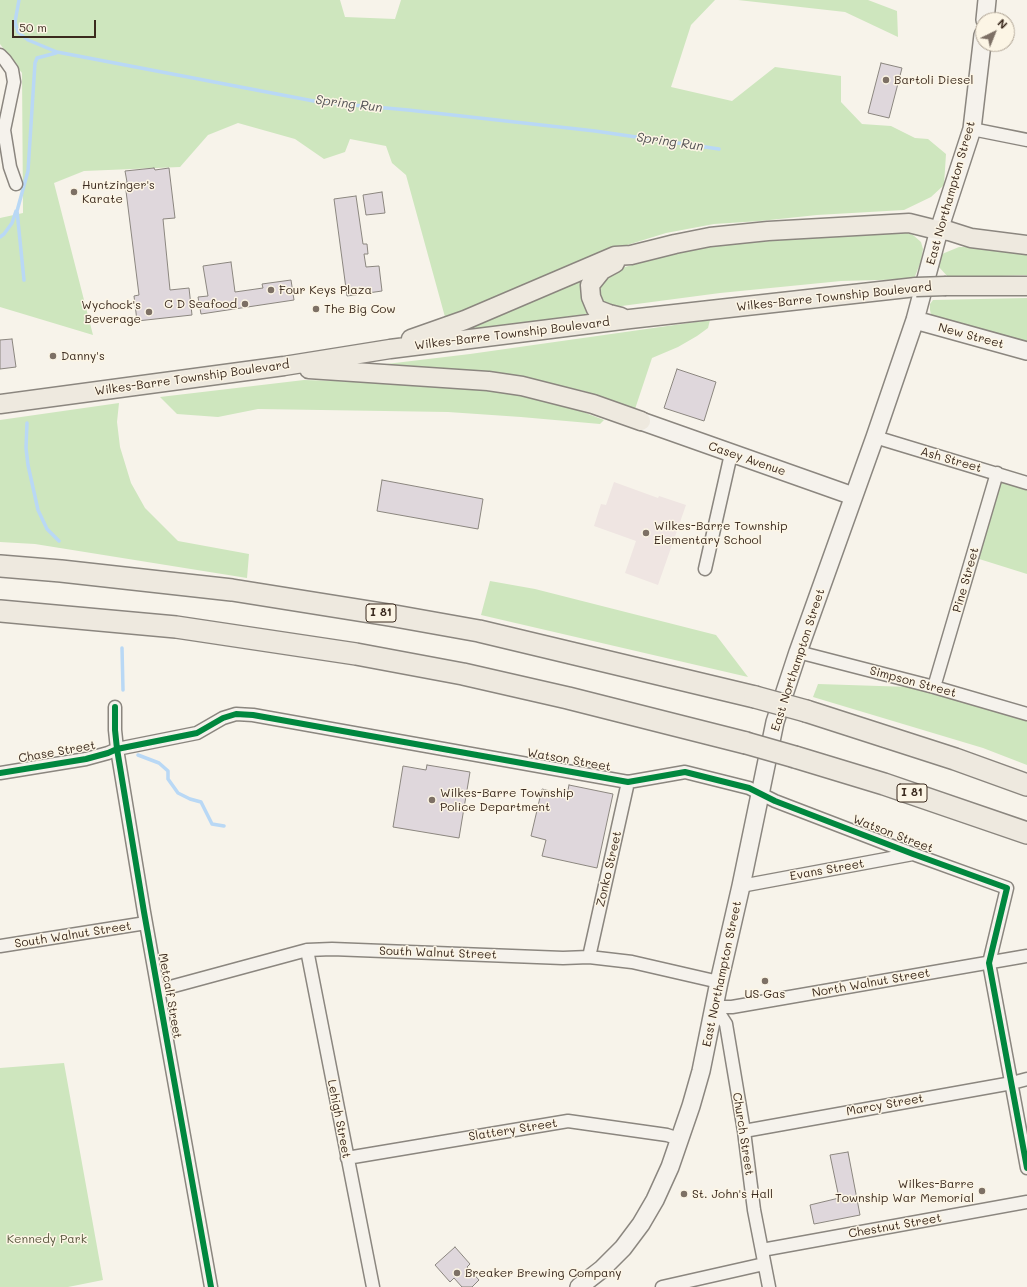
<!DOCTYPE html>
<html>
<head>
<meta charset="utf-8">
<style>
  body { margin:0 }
  #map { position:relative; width:1027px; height:1287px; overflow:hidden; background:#f7f3ea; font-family:Mali,sans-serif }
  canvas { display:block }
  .north { position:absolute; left:975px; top:12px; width:40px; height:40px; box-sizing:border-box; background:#fcf5e5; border:1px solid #afa495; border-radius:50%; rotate:43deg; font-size:11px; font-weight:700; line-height:16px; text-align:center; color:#3b2a1e }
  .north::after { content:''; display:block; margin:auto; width:14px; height:18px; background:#7d7065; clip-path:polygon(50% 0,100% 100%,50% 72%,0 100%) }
  .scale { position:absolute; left:12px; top:20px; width:84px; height:18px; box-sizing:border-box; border:2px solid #3b2a1e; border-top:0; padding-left:5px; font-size:12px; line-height:14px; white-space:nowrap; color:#3b2a1e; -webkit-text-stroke:3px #fcf5e5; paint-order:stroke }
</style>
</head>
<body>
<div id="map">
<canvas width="1027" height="1287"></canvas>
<div class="north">N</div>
<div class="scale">50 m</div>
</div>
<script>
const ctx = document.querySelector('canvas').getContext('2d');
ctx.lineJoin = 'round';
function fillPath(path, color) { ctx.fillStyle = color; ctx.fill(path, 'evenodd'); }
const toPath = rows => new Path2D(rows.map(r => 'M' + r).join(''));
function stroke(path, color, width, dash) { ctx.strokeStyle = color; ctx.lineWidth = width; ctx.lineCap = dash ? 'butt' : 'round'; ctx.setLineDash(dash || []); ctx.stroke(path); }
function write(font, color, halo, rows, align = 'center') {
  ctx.font = font + ' Mali,sans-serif'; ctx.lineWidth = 3; ctx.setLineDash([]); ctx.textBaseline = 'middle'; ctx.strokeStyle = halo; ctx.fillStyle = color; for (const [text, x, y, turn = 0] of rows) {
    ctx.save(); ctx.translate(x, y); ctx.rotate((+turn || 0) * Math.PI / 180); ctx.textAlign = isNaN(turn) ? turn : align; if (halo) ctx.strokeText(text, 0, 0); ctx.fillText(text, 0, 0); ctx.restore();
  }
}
const built = toPath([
  [614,482,658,498,659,496,686,505,658,585,625,573,636,541,594,526,601,504,606,505]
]);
const green = toPath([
  [0,0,340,0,345,17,395,19,401,0,715,0,691,25,671,87,732,101,775,67,841,76,841,102,862,124,891,126,915,138,928,139,946,154,944,185,931,197,904,210,817,215,760,221,714,224,666,233,624,246,581,262,494,300,445,317,406,175,392,163,386,146,350,139,345,152,324,159,295,139,238,123,208,135,180,167,84,171,54,183,93,335,0,307,0,218,23,213,22,73,0,44],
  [738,0,868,0,897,11,898,37,845,12],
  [890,231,902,231,913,235,921,242,923,249,921,261,914,279,841,281,720,293,614,307,606,304,599,297,598,285,614,270,684,251,711,246],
  [959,247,985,247,1027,251,1027,275,949,278,938,266,942,254],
  [579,279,587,314,443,334],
  [1027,298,1027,346,937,319,931,315,930,310,930,304,933,300],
  [710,320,708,328,697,336,678,347,652,358,635,409,584,391,527,378,456,369,378,365,470,354],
  [304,380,368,382,466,388,540,398,578,410,604,420,600,424,521,417,448,412,258,409,218,417,177,414,160,397],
  [119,403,117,422,120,447,131,483,145,508,178,541,249,554,247,578,35,544,0,542,0,420],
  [1000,481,1027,490,1027,574,976,558],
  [490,581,535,589,716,635,748,677,481,615],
  [818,684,910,687,1027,720,1027,765,983,748,813,697],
  [64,1063,103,1280,68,1287,0,1287,0,1068]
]);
const stream = toPath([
  [19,0,15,22,18,32,28,40,57,52,319,102,408,110,595,131,719,149],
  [0,237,4,234,12,223,16,211],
  [24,280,17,211,28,171,35,63,37,58,56,53],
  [27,423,26,448,28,465,38,510,47,529,59,541],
  [122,648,123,690],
  [138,755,159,763,168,771,168,779,178,793,190,799,201,802,212,824,224,826]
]);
const building = toPath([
  [881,63,902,68,889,118,868,113,881,63],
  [154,168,155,170,169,168,175,218,163,219,170,290,189,288,192,315,137,321,134,296,139,295,125,183,127,182,125,171,154,168],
  [382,192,385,213,366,215,363,195,382,192],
  [356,196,363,244,367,244,368,254,364,254,366,267,379,266,382,291,347,296,334,199,356,196],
  [231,262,235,292,263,288,262,284,291,280,294,300,201,314,198,297,208,296,203,266,231,262],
  [12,339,16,367,0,369,0,340,12,339],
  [677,369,716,382,704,421,664,408,677,369],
  [382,480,483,499,478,529,377,511,382,480],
  [427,765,470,772,459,838,393,827,403,766,426,770,427,765],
  [569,785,613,794,597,868,542,856,546,840,531,836,542,789,567,795,569,785],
  [848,1152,860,1215,814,1224,810,1205,839,1198,830,1155,848,1152],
  [455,1247,470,1264,467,1267,479,1280,472,1287,462,1287,454,1278,450,1282,435,1265,455,1247]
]);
const minor = toPath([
  [0,55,5,60,12,70,14,82,4,130,10,167,16,184],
  [972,129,1027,140],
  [875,437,1027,483],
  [705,569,731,454],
  [798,652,934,687,1027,714],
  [934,687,997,473],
  [115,707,115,730,117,749,144,912,211,1287],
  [0,773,86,759,108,753,117,749,197,733,223,718,236,714,253,715,628,782,685,772,749,788,775,801,913,854,1007,888,989,963,1027,1168],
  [741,886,913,854],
  [0,946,146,923],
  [307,950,373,1287],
  [589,957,628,782],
  [159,990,307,950,332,949,563,958,589,957,632,962,719,982],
  [715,1007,732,1007,1027,956],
  [715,1007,726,1024,744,1131,754,1210,769,1287],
  [744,1131,1012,1083,1027,1079],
  [347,1158,568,1121,667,1135,679,1139],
  [762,1250,1027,1202],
  [662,1287,764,1264]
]);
const secondary = toPath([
  [985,20,987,0],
  [915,320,1027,351],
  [641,421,853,496],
  [579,1287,602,1269,623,1248,641,1224,655,1200,670,1167,691,1106,701,1071,719,982,741,886,775,722,798,652,875,437,915,320,939,230,972,129,983,35]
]);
const primary = toPath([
  [615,263,602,270,590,285,591,297,596,309,609,314,621,317],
  [946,286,1027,286],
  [411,339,465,320,615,256,631,255,675,244,710,237,768,231,909,223,933,229,949,231,971,238,1027,245],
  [309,369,488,381,522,386,593,404,641,421],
  [0,404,284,366,390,349,630,319,916,287]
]);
const motorway = toPath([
  [0,566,61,571,232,590,395,616,479,631,755,697],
  [0,611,176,627,356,654,463,674,568,698,746,743],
  [806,711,955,759,1027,785],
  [795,757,884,784,1027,833]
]);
const primaryBridge = toPath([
  [916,287,946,286]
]);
const motorwayBridge = toPath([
  [755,697,806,711],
  [746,743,795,757]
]);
const cycleway = toPath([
  [115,707,115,730,117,749,144,912,211,1287],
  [0,773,86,759,108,753,117,749,197,733,223,718,236,714,253,715,628,782,685,772,749,788,775,801,913,854,1007,888,989,963,1027,1168]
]);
const markers = [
  [886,80,4,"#7d7065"],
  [74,192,4,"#7d7065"],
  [271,290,4,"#7d7065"],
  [245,304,4,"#7d7065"],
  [316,309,4,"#7d7065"],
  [149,312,4,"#7d7065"],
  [53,356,4,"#7d7065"],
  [646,533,4,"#7d7065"],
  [432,800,4,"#7d7065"],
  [765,981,4,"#7d7065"],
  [982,1191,4,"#7d7065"],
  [684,1194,4,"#7d7065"],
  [457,1273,4,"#7d7065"]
];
const shields = [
  [381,613,30],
  [912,793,30]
];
const shieldNames = [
  ["I 81",381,613],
  ["I 81",912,793]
];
const poiNames = [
  ["Bartoli Diesel",894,80],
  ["Huntzinger's",82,185],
  ["Karate",82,199],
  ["Four Keys Plaza",279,290],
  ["C D Seafood",237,304,"right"],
  ["Wychock's",141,305,"right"],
  ["Beverage",141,319,"right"],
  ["The Big Cow",324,309],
  ["Danny's",61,356],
  ["Wilkes-Barre Township",654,526],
  ["Elementary School",654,540],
  ["Wilkes-Barre Township",440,793],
  ["Police Department",440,807],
  ["US Gas",765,994,"center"],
  ["Wilkes-Barre",974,1184,"right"],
  ["Township War Memorial",974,1198,"right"],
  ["St. John's Hall",692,1194],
  ["Breaker Brewing Company",465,1273]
];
const streetNames = [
  ["East Northampton Street",951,193,-74],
  ["Wilkes-Barre Township Boulevard",834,297,-6],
  ["Wilkes-Barre Township Boulevard",512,334,-7],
  ["New Street",971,336,15],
  ["Wilkes-Barre Township Boulevard",192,378,-8],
  ["Casey Avenue",747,459,19],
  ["Ash Street",951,460,16],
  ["Pine Street",966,580,-74],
  ["East Northampton Street",798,660,-72],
  ["Simpson Street",913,682,15],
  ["Chase Street",57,752,-10],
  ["Watson Street",569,760,10],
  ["Watson Street",893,834,21],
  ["Zonko Street",609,869,-77],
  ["Evans Street",827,870,-10],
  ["South Walnut Street",73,935,-9],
  ["South Walnut Street",438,953,2],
  ["East Northampton Street",722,974,-78],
  ["North Walnut Street",871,983,-10],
  ["Metcalf Street",170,996,80],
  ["Marcy Street",885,1105,-10],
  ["Lehigh Street",339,1119,79],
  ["Slattery Street",513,1130,-9],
  ["Church Street",743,1134,81],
  ["Chestnut Street",895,1226,-10]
];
const parkNames = [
  ["Kennedy Park",47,1239]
];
const waterNames = [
  ["Spring Run",349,104,7],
  ["Spring Run",670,142,8]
];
fillPath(built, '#efe5e2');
fillPath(green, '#cee6be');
stroke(stream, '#b9d8f5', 3.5);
fillPath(building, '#dfd7dc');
stroke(building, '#8b867f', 1);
stroke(minor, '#8b867f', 15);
stroke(secondary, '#8b867f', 20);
stroke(primary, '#8b867f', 21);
stroke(motorway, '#8b867f', 24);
stroke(minor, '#f5f2ec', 12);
stroke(secondary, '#f5f2ec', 17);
stroke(primary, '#eee9df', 18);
stroke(motorway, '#eee9df', 21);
stroke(primaryBridge, '#8b867f', 21, []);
stroke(motorwayBridge, '#8b867f', 24, []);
stroke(primaryBridge, '#eee9df', 18);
stroke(motorwayBridge, '#eee9df', 21);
stroke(cycleway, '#00873e', 6);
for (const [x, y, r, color] of markers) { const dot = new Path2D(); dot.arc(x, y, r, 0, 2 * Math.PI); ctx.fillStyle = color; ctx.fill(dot); stroke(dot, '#fcf5e5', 1.5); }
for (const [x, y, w] of shields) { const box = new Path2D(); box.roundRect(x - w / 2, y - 9, w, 18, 3); ctx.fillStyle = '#fcf5e5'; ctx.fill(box); stroke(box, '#3b2a1e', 1); }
write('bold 11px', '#3b2a1e', null, shieldNames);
write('12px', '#3b2a1e', '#fcf5e5', poiNames, 'left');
write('12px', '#3b2a1e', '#fcf5e5', streetNames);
write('12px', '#58563d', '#fcf5e5', parkNames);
write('italic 13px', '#545355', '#fcf5e5', waterNames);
</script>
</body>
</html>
